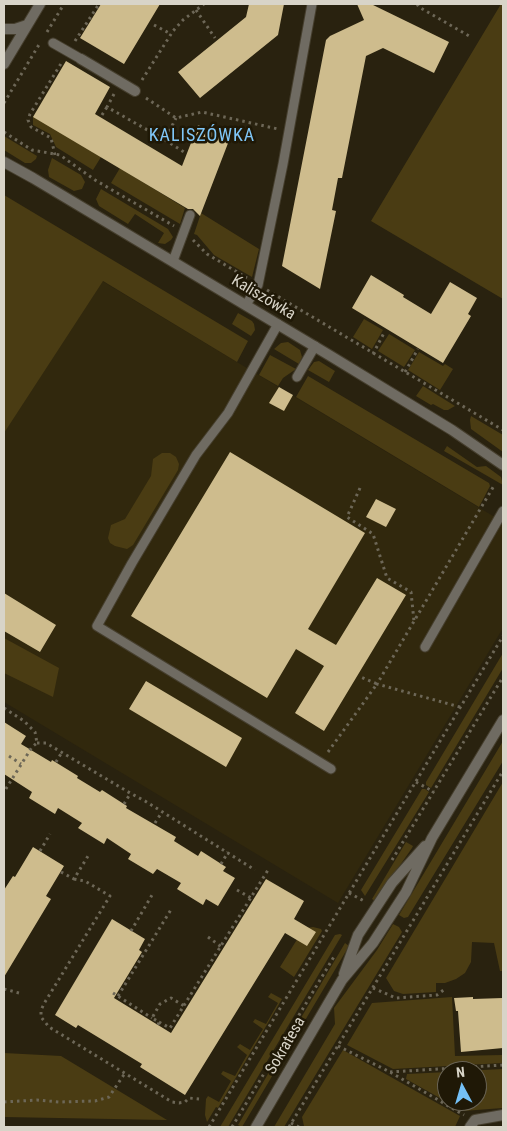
<!DOCTYPE html>
<html>
<head>
<meta charset="utf-8">
<style>
  body { margin:0 }
  #map { position:relative; width:507px; height:1131px; overflow:hidden; background:#29220f; font-family:"Roboto Condensed",sans-serif }
  canvas { display:block }
  .frame { position:absolute; inset:0; border:5px solid #d8d4c8; pointer-events:none }
  .north { position:absolute; left:437px; top:1061px; width:50px; height:50px; box-sizing:border-box; background:#1f1806; border:1px solid #696354; border-radius:50%; rotate:354deg; font-size:14px; font-weight:700; line-height:20px; text-align:center; color:#d8d4c8 }
  .north::after { content:''; display:block; margin:auto; width:18px; height:22px; background:#74c0f6; clip-path:polygon(50% 0,100% 100%,50% 72%,0 100%) }
</style>
</head>
<body>
<div id="map">
<canvas width="507" height="1131"></canvas>
<div class="frame"></div>
<div class="north">N</div>
</div>
<script>
const ctx = document.querySelector('canvas').getContext('2d');
ctx.lineJoin = 'round';
function fillPath(path, color) { ctx.fillStyle = color; ctx.fill(path, 'evenodd'); }
const toPath = rows => new Path2D(rows.map(r => 'M' + r).join(''));
function stroke(path, color, width, dash) { ctx.strokeStyle = color; ctx.lineWidth = width; ctx.lineCap = dash ? 'butt' : 'round'; ctx.setLineDash(dash || []); ctx.stroke(path); }
function write(font, color, halo, rows, align = 'center') {
  ctx.font = font + ' "Roboto Condensed",sans-serif'; ctx.lineWidth = 5; ctx.setLineDash([]); ctx.textBaseline = 'middle'; ctx.strokeStyle = halo; ctx.fillStyle = color; for (const [text, x, y, turn = 0] of rows) {
    ctx.save(); ctx.translate(x, y); ctx.rotate((+turn || 0) * Math.PI / 180); ctx.textAlign = isNaN(turn) ? turn : align; if (halo) ctx.strokeText(text, 0, 0); ctx.fillText(text, 0, 0); ctx.restore();
  }
}
const built = toPath([
  [4,222,503,522,503,628,338,903,4,702]
]);
const green = toPath([
  [501,4,503,4,503,299,371,221],
  [33,116,101,157,93,170,56,147,50,134,33,125],
  [4,136,37,156,36,159,31,163,25,163,4,150],
  [52,158,81,175,85,182,82,189,74,191,49,177,48,170],
  [120,168,185,208,180,224,111,183],
  [101,189,168,229,173,237,171,240,165,244,158,243,164,233,135,214,128,224,99,206,96,199],
  [4,195,248,341,237,362,103,281,4,433],
  [201,213,259,249,252,277,214,255,197,235,194,234],
  [238,313,252,321,254,324,255,330,251,336,232,324],
  [364,319,383,330,372,349,353,337],
  [389,334,415,350,404,367,378,351],
  [288,342,300,350,302,357,299,364,274,349,281,343],
  [419,352,443,366,445,364,453,369,440,390,408,370],
  [270,355,296,369,283,378,278,386,259,375],
  [319,361,335,371,329,382,308,370,314,362],
  [308,376,489,483,490,486,479,507,296,397],
  [423,386,455,406,448,410,444,410,433,404,431,405,416,396],
  [471,416,503,435,503,452,471,429,470,420],
  [447,446,477,467,486,466,501,477,503,485,444,451],
  [162,453,170,453,176,457,179,464,178,470,133,545,127,549,115,546,110,543,108,538,111,525,125,519,151,476,153,459],
  [4,638,59,668,53,697,4,673],
  [503,653,503,668,431,788,426,785,426,782],
  [503,741,503,761,408,917,404,918,399,915],
  [503,782,503,971,500,971,494,943,472,942,471,962,465,973,456,979,445,983,436,983,436,992,403,994,394,991,386,978],
  [422,789,425,789,429,792,365,896,361,890],
  [406,842,413,846,412,848,375,901,372,899],
  [393,924,399,927,402,932,284,1127,274,1127,335,1024,334,1008,377,950],
  [313,927,321,929,322,931,294,977,280,967,301,933,307,928],
  [340,934,342,935,228,1127,220,1127,335,935],
  [345,943,349,946,242,1127,238,1125],
  [271,993,282,999,218,1108,216,1107,207,1122,205,1115,206,1099,208,1096,219,1102,231,1081,221,1074,223,1071,235,1076,247,1055,237,1047,240,1044,250,1050,263,1029,253,1022,255,1019,266,1024,278,1003,268,997],
  [452,997,455,1056,503,1055,503,1063,393,1069,347,1045,372,1003],
  [343,1050,460,1116,455,1127,307,1127,304,1126,302,1117],
  [4,1053,61,1056,167,1120,4,1117],
  [503,1069,503,1108,463,1111,406,1079,407,1074,447,1072,447,1101,477,1101,477,1071,464,1071]
]);
const building = toPath([
  [101,4,160,4,124,64,80,38],
  [249,4,284,4,278,35,200,98,178,72,246,17],
  [357,4,371,4,449,42,434,73,383,48,366,56,342,178,338,178,332,210,336,211,320,289,282,266,326,40,330,36,364,20],
  [66,61,110,87,95,114,182,166,198,125,230,138,200,216,193,209,188,209,33,117],
  [371,275,404,295,403,297,431,314,450,282,477,298,468,314,471,316,443,363,352,308],
  [279,387,293,395,284,411,269,403],
  [230,452,365,533,308,629,336,645,377,578,406,595,324,731,295,713,324,666,296,649,267,698,131,616],
  [376,499,396,509,386,527,366,517],
  [4,593,56,625,40,652,4,631],
  [146,681,242,738,226,767,129,709],
  [4,722,26,736,21,744,51,762,52,760,78,776,77,778,100,792,102,790,127,806,126,808,176,837,174,841,198,856,201,851,226,867,223,871,235,878,218,906,206,899,203,905,177,889,181,883,157,869,153,874,128,859,131,854,107,838,104,844,78,828,82,823,58,808,55,814,29,798,32,792,4,774],
  [33,847,64,866,46,896,51,899,4,977,4,890,13,876,15,877],
  [266,879,304,901,294,919,316,932,307,946,285,933,185,1095,140,1067,142,1064,78,1025,76,1028,55,1015,112,919,145,939,139,950,142,952,114,998,171,1033],
  [473,997,473,999,503,998,503,1048,461,1052,458,1011,456,1011,454,998]
]);
const path = toPath([
  [417,4,419,7,471,37],
  [196,10,215,38],
  [154,25,171,34],
  [47,32,64,4],
  [75,41,99,4],
  [142,80,173,31,183,20,204,4],
  [114,94,107,107,165,140,176,118],
  [146,98,176,118,202,112,278,129],
  [4,103,40,43],
  [102,115,107,107],
  [4,132,32,150,60,155,95,180,174,226],
  [165,140,184,152],
  [55,155,51,138,31,127,28,120,30,114,62,62],
  [193,240,207,254,247,278],
  [267,290,503,430],
  [373,354,385,331],
  [405,372,418,349],
  [360,488,347,517,373,534,387,578,411,592,414,621],
  [460,707,377,684,495,484],
  [4,708,24,721,35,732,37,743,32,747,4,792],
  [37,743,46,743,130,793,145,801,255,870],
  [328,752,377,684,361,677],
  [9,756,21,764],
  [56,762,62,752],
  [416,782,434,792],
  [124,804,130,794],
  [155,823,162,812],
  [40,851,50,834],
  [392,860,503,677],
  [221,864,228,852],
  [61,872,74,879,88,856],
  [74,879,85,881,110,896,45,1002,41,1010,41,1017,49,1027,172,1102,179,1103,185,1102,189,1098,199,1099],
  [237,890,253,899],
  [349,893,366,902],
  [131,931,152,895],
  [208,937,223,948],
  [373,988,396,998,437,995,445,989],
  [4,989,19,993],
  [113,993,152,1018],
  [118,996,172,908],
  [159,1022,170,1028,268,870],
  [158,1025,159,1022,152,1018,160,1004,171,998,186,1007],
  [338,1046,390,1072,464,1115],
  [390,1072,503,1065],
  [4,1102,37,1100,59,1102,95,1101,109,1097,125,1073],
  [291,1123,299,1127],
  [209,1127,503,636],
  [232,1127,335,955],
  [289,1127,503,771]
]);
const service = toPath([
  [53,43,81,59],
  [173,261,190,215],
  [246,305,258,285,283,164,312,4],
  [278,324,228,413,196,455,132,563,97,626,331,769],
  [297,377,315,346],
  [425,647,503,511]
]);
const minor = toPath([
  [81,59,135,91],
  [4,162,33,178,329,355,452,430,503,465],
  [470,1127,475,1120,503,1115]
]);
const tertiary = toPath([
  [4,29,15,29,27,25],
  [4,64,40,4],
  [344,974,358,935,392,883,425,846],
  [256,1127,342,980,373,943,406,892,432,838,503,720]
]);
const streetNames = [
  ["Kaliszówka",263,298,31],
  ["Sokratesa",286,1046,-60]
];
const neighbourhoodNames = [
  ["KALISZÓWKA",202,136]
];
fillPath(built, '#31280d');
fillPath(green, '#4a3c13');
fillPath(building, '#cebc8d');
stroke(service, '#453e2d', 11);
stroke(minor, '#453e2d', 12);
stroke(tertiary, '#453e2d', 12);
stroke(path, '#6d6757', 3, [2.5, 4]);
stroke(service, '#6f6b62', 9);
stroke(minor, '#6f6b62', 10);
stroke(tertiary, '#6f6b62', 10);
write('16px', '#d8d4c8', '#1f1806', streetNames);
ctx.letterSpacing = '1px';
write('18px', '#80c7f8', '#1f1806', neighbourhoodNames);
ctx.letterSpacing = '0px';
</script>
</body>
</html>
